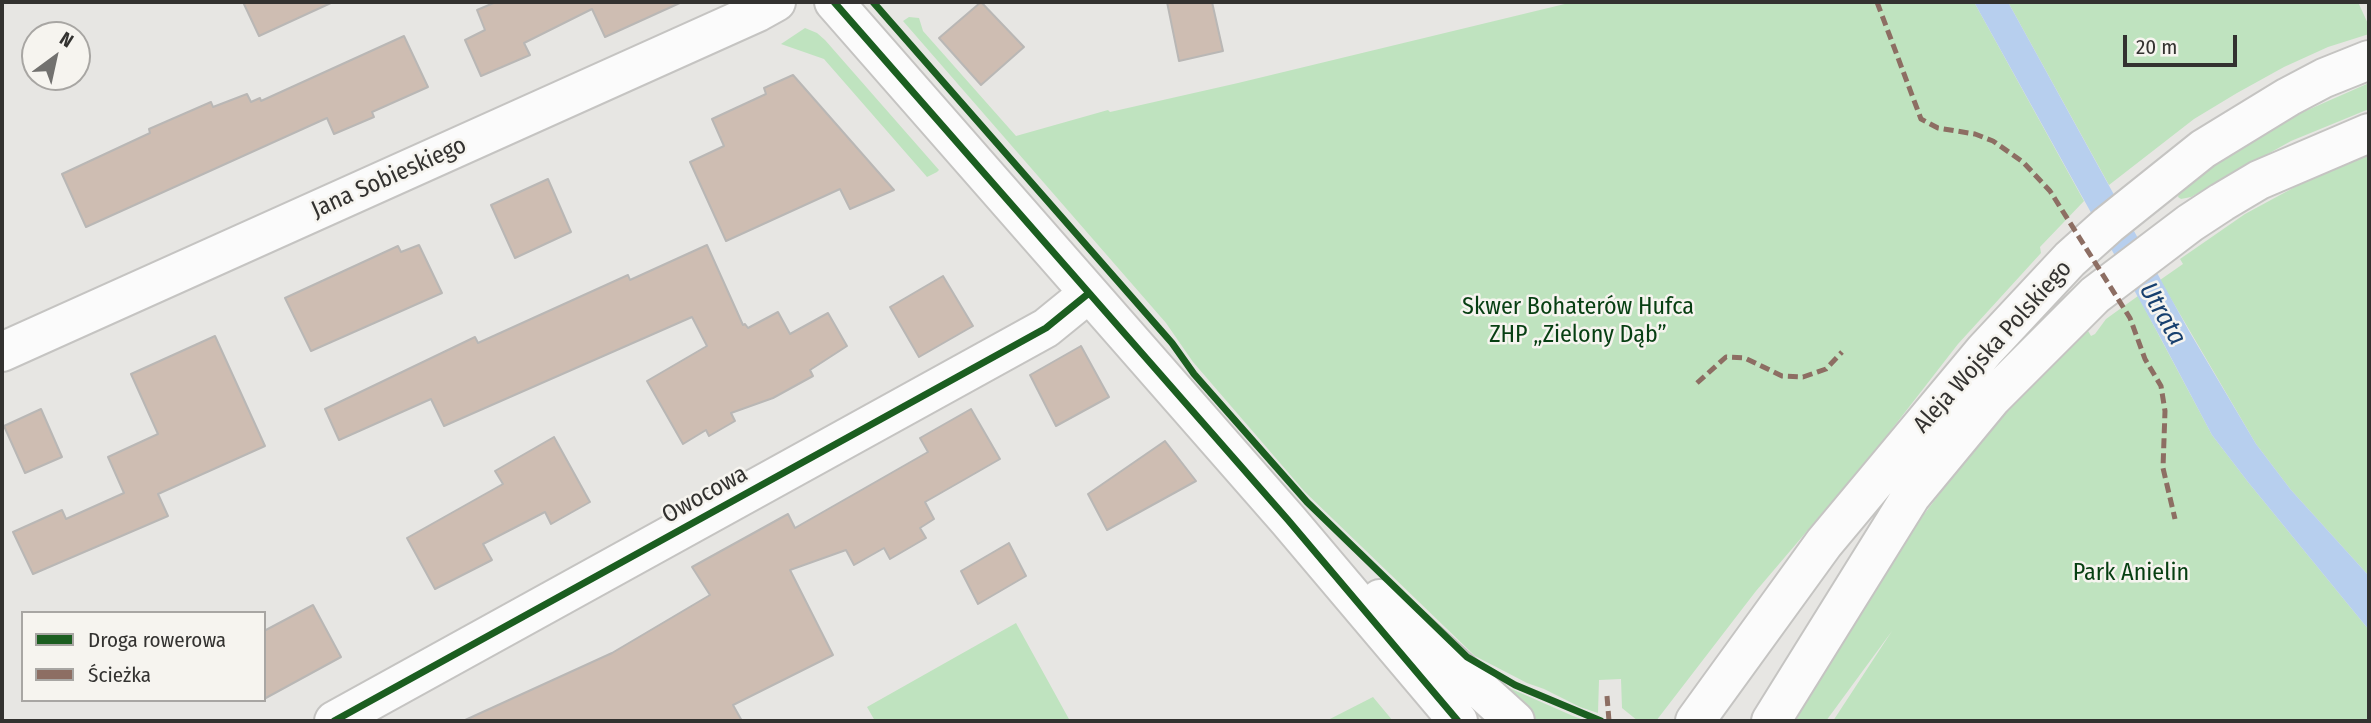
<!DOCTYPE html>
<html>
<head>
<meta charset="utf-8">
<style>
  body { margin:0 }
  #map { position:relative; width:2371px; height:723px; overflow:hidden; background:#e7e6e3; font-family:"Fira Sans Condensed",sans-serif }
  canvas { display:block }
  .frame { position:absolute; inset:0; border:4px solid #333230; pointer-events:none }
  .legend { position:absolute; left:21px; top:611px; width:245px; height:91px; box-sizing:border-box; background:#f6f4ef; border:2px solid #a8a6a3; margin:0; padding:9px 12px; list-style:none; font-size:21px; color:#333230 }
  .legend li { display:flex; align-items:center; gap:14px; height:35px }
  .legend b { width:35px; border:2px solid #a8a6a3 }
  .north { position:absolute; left:21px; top:21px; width:70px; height:70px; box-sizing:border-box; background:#f6f4ef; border:2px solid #a8a6a3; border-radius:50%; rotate:33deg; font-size:19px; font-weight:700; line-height:28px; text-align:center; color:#333230 }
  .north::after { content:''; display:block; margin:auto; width:24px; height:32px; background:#72716f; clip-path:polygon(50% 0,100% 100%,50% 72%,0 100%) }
  .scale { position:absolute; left:2123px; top:35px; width:114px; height:32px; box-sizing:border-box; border:4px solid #333230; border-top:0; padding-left:9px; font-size:21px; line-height:24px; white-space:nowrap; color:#333230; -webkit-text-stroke:5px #f6f4ef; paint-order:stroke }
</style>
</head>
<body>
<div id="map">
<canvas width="2371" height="723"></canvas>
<div class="frame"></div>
<ul class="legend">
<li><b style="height:9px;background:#1b5e20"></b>Droga rowerowa</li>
<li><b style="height:9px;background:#8d6e63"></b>Ścieżka</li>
</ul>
<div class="north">N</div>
<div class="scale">20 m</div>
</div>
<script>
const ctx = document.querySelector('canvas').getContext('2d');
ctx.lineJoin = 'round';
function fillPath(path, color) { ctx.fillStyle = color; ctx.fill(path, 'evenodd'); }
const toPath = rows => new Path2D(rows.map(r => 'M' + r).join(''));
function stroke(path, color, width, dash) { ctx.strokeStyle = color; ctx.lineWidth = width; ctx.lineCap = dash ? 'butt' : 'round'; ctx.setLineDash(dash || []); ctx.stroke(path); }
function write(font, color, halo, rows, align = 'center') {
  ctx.font = font + ' "Fira Sans Condensed",sans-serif'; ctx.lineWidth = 5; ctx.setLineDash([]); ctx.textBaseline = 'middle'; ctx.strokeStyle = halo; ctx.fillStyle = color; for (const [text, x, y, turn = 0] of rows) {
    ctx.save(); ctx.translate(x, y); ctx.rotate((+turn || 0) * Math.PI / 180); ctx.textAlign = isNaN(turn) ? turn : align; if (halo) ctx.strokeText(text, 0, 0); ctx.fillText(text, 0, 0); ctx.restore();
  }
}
const green = toPath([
  [1573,2,1974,2,2084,201,2040,247,2041,253,1958,344,1871,456,1756,591,1656,721,1638,721,1622,708,1621,679,1599,680,1598,713,1580,707,1544,689,1527,683,1475,656,1305,492,1193,362,1166,323,903,21,909,17,919,18,923,31,1016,136,1108,110,1110,112,1238,83],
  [2008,2,2358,2,2369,26,2369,34,2328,47,2284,67,2237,93,2194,119,2109,185],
  [805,28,817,33,825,40,939,170,937,172,927,177,824,59,781,44],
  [2369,83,2369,109,2291,141,2191,197,2181,199,2178,197,2181,187,2234,150,2294,116],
  [2369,155,2369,576,2291,490,2256,444,2160,280,2183,264,2180,259,2245,214,2306,181],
  [2138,296,2212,435,2248,482,2369,630,2369,721,1833,721,1892,631,1826,721,1795,721,1912,530,1970,454,2010,405,2087,329,2091,336,2095,334,2106,319],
  [1016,623,1070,721,875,721,867,707],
  [1498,683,1573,716,1587,721,1527,721],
  [1373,697,1393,721,1326,721]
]);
const water = toPath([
  [1974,2,2008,2,2189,331,2256,444,2291,490,2369,576,2369,630,2248,482,2212,435,2159,335]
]);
const building = toPath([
  [243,2,333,2,259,36,243,2],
  [496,2,682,2,605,37,592,9,524,43,530,55,481,76,465,40,485,30,477,10,496,2],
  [981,2,1024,47,981,85,939,38,981,2],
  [1167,2,1212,2,1223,51,1179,61,1167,2],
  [404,36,428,87,372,112,374,117,334,134,327,118,86,227,62,174,150,133,149,129,211,102,213,107,247,94,251,102,260,98,261,101,404,36],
  [793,75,894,190,850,209,840,189,726,241,690,162,724,146,712,119,766,94,764,88,793,75],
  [548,179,571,232,515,258,491,205,548,179],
  [419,245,442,293,311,351,285,298,398,246,401,252,419,245],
  [707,245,743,325,745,324,748,328,778,312,790,334,828,313,847,346,810,370,813,376,773,398,731,413,735,421,709,436,706,430,683,444,647,381,707,346,692,317,444,426,431,399,339,440,325,409,475,337,478,343,628,275,630,280,707,245],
  [943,276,973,326,919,357,890,307,943,276],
  [215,336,265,446,158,494,168,516,33,574,13,532,62,510,66,519,124,493,108,457,158,434,131,374,215,336],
  [1081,346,1109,397,1056,426,1030,375,1081,346],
  [41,409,62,457,25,473,4,426,41,409],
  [971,409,1000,459,925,502,934,519,920,528,926,538,890,559,884,548,854,565,846,550,790,570,833,655,733,705,742,721,463,721,612,653,710,595,692,567,788,514,795,528,928,452,920,438,971,409],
  [554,437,590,502,551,524,545,512,483,544,492,560,435,589,407,538,503,484,495,471,554,437],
  [1165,441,1196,481,1107,530,1088,494,1165,441],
  [1009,543,1026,576,978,604,961,571,1009,543],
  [313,605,341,657,264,699,264,631,313,605]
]);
const minor = toPath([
  [834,2,1288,520,1458,721],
  [2,352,758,12,776,2],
  [1380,599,1515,721],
  [334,721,1046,328,1089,293]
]);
const major = toPath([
  [1695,721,1824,543,1985,350,2070,259,2108,225,2203,149,2288,97,2324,78,2369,60],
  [1771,721,1911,496,1992,398,2095,295,2190,223,2222,202,2259,180,2369,133]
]);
const quiet = toPath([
  [1877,2,1921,119,1938,128,1975,134,1993,141,2023,162,2050,191,2130,318,2145,359,2161,386,2165,411,2163,468,2175,519],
  [1697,383,1726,357,1745,358,1782,376,1803,377,1826,369,1842,352],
  [1607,696,1609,721]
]);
const cycleway = toPath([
  [834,2,1288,520,1458,721],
  [873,2,1172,343,1194,374,1307,502,1467,657,1515,685,1601,721],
  [334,721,1046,328,1089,293]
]);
const streetNames = [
  ["Jana Sobieskiego",389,178,-24],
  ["Aleja Wojska Polskiego",1993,347,-48],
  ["Owocowa",705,495,-29]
];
const parkNames = [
  ["Skwer Bohaterów Hufca",1578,307],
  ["ZHP „Zielony Dąb”",1578,335],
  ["Park Anielin",2131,573]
];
const waterNames = [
  ["Utrata",2162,314,60]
];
fillPath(green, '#bfe3bf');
fillPath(water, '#b7cfee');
fillPath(building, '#cebdb2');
stroke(building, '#b9b7b5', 2);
stroke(minor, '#c5c4c2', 42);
stroke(major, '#c5c4c2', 42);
stroke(minor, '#fbfbfb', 38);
stroke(major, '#fbfbfb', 38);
stroke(quiet, '#8d6e63', 5, [10, 5]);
stroke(cycleway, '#1b5e20', 7);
write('24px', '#333230', '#f6f4ef', streetNames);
write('24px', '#073f12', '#f6f4ef', parkNames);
write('italic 26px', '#18406f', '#f6f4ef', waterNames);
</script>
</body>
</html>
